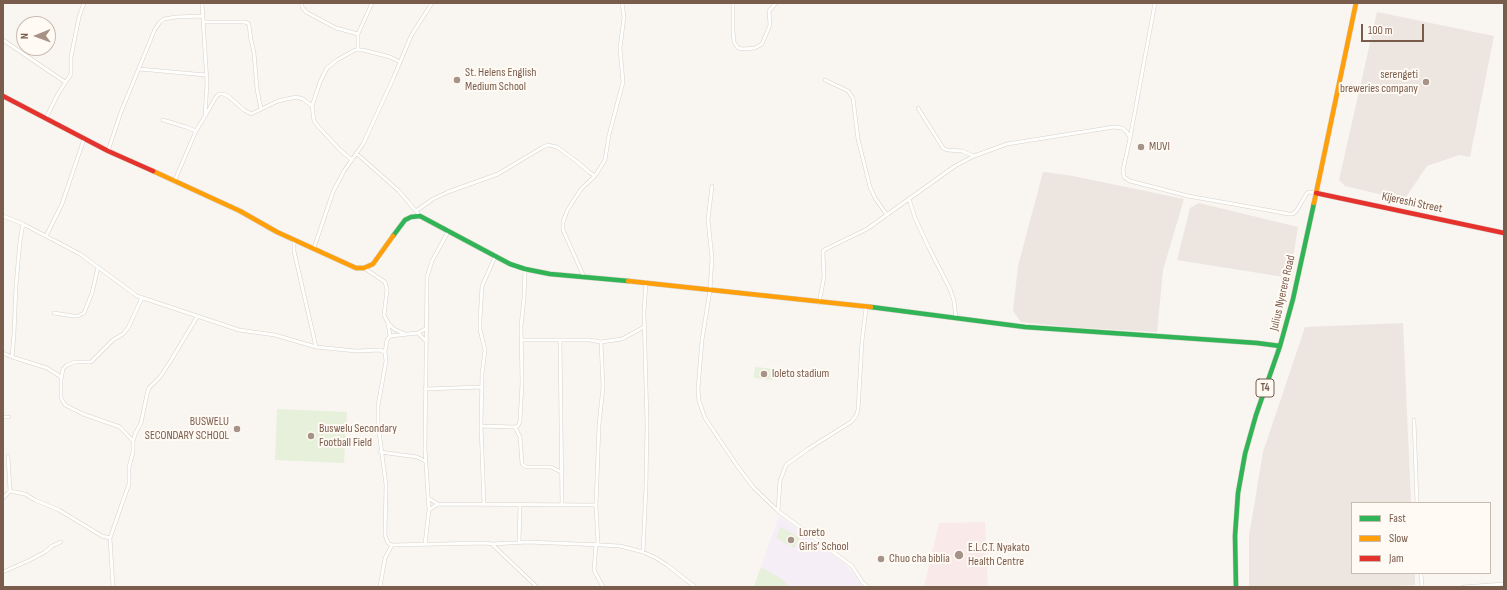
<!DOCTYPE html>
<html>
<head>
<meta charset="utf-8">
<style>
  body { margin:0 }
  #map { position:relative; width:1507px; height:590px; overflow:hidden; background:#f9f5f0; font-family:"Sofia Sans Condensed",sans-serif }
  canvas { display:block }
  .frame { position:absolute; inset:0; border:4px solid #7a5c4d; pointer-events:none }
  .legend { position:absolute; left:1351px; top:502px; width:140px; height:72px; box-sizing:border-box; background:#fffaf3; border:1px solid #cabbb1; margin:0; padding:5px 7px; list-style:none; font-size:12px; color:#7a5c4d }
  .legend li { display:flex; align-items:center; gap:8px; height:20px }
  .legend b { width:20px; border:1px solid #cabbb1 }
  .north { position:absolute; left:16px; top:16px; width:40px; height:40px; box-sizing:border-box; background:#fffaf3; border:1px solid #cabbb1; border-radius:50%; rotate:269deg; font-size:11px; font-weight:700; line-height:16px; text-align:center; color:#7a5c4d }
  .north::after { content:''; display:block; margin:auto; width:14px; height:18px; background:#a69286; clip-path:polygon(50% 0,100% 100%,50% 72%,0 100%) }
  .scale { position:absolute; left:1361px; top:24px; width:63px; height:18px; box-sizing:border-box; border:2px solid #7a5c4d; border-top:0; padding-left:5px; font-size:12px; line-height:14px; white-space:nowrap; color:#7a5c4d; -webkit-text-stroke:3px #fffaf3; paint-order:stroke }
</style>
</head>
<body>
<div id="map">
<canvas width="1507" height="590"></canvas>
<div class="frame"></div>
<ul class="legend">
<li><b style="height:5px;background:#30b455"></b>Fast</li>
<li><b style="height:5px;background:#ff9f0a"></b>Slow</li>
<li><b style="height:5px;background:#e5322d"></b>Jam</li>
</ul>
<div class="north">N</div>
<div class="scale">100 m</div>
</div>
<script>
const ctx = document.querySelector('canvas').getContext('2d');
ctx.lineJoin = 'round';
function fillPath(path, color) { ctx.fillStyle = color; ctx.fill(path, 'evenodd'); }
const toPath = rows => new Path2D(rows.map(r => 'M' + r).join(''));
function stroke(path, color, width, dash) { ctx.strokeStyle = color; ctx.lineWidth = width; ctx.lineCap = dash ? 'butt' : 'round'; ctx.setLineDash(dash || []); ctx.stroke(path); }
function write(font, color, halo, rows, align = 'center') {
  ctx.font = font + ' "Sofia Sans Condensed",sans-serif'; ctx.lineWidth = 4; ctx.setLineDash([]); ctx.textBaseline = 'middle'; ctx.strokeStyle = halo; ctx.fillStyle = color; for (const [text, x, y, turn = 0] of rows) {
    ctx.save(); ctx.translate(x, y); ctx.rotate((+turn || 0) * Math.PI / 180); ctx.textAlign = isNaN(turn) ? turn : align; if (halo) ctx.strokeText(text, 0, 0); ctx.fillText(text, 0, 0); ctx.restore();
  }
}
const industrial = toPath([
  [1377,12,1494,36,1470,157,1459,155,1427,166,1404,200,1345,186,1339,180],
  [1043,172,1073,176,1184,199,1163,270,1157,332,1068,327,1021,322,1013,311,1018,266],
  [1199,203,1298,227,1290,278,1177,260,1190,208],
  [1403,323,1411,503,1352,503,1352,573,1415,573,1415,585,1373,587,1249,587,1249,536,1263,452,1305,327]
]);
const education = toPath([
  [779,516,845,564,864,587,754,587]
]);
const medical = toPath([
  [985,522,988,587,924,587,939,523]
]);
const green = toPath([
  [755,367,775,369,773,380,754,378],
  [277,409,347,412,344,463,275,460],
  [781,527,800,538,794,548,776,538],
  [761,567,782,579,789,587,754,587]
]);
const street = toPath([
  [302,3,302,7,306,12,336,28,358,34,372,3],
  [733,3,733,31,734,42,738,48,743,49,755,48,762,44,770,25,769,11,776,3],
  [203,22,244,22,248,23,249,25,251,40,254,53,257,89,261,109],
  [358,34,358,49],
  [3,40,65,82],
  [139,69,206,75],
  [825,80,848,91,853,98,858,139,870,187,875,198,887,215],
  [312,106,320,82,327,68,337,60,355,50,363,50,390,57,400,62],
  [918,108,943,148,947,150,962,151,974,156],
  [205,116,216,97,219,94,223,94,228,96,244,110,251,114,278,101,296,97,303,99,312,106,314,121,317,125,340,150,352,160],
  [46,118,58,94,71,74,71,57,79,17,84,3],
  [163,120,186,127,196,131],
  [1130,138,1155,3],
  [108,151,121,112,155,29,160,22,164,19,176,17,203,16],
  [356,153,399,191,420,216],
  [174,182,196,131,205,116,207,83,202,3],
  [712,186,708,220,712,258,710,290,702,340,698,389,699,401,705,418,738,467,754,488,778,511,852,566,863,583,868,587],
  [909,199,915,218,929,248,950,289,954,301,956,318],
  [416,211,433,199,448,192,498,174,543,147,548,145,557,147,576,161,589,172,595,176],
  [3,216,23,224,80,254,137,296,239,330,275,335,316,347,356,351,380,350,385,352,386,361,378,406,378,424,386,485,385,535,388,543,392,545,486,543,492,544,496,548,537,587],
  [46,236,62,204,84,139],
  [294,240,294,251,316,347],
  [314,248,333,192,344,171,363,144,393,79,411,36,432,3],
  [364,268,385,282,387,290,384,315,388,323,390,336],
  [584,277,563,230,563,222,567,211,581,189,595,176,605,160,609,135,623,82,620,48,624,17,622,3],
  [819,303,824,277,823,252,824,250,867,229,955,166,974,156,1007,144,1114,127,1122,128,1127,132,1130,138,1123,170,1124,177,1130,181,1188,196,1289,214,1293,214,1297,210,1307,193,1309,192,1316,193],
  [54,313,73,316,78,316,84,313,92,293,98,267],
  [388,323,394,329,405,334],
  [418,333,426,341],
  [522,340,589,340,601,342,622,339,644,327],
  [560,340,562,505],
  [385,352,387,340,390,336,418,333,427,328],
  [3,353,12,357,47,368,61,377],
  [12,357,14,334,16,285,20,241,23,224],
  [425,389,482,387],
  [3,417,9,417],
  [1414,420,1417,503],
  [481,426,515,427,518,426,520,421,522,383,521,326,524,298,525,269],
  [515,427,520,437,522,464,526,467,551,467,561,472],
  [133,441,120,427,83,414,65,405,61,398,61,380,63,369,67,365,75,362,91,362,113,340,123,334,128,328,142,298],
  [380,452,417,457,425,461],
  [8,456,10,491],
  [3,498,10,491,25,494,35,500,59,510,102,536,110,538],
  [428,498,438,504,596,505],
  [484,504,481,426,482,374,485,350,480,330,480,319,482,286,495,257],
  [429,510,438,504],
  [778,511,780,481,786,465,808,449,851,422,856,416,858,410,862,341,866,308],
  [519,542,520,505],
  [425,544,429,510,425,449,427,277,432,261,449,230],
  [492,544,528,542,602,545,620,546,643,552,656,558,667,565,695,587],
  [596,544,594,570,603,587],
  [598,544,596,505,599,425,603,387,601,342],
  [643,552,646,486,647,423,644,312,646,282],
  [3,572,30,560,45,552,52,546,61,542],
  [1421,573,1422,587],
  [113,587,110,538,129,484,129,467,133,452,133,441,136,432,141,423,147,394,149,388,160,377,170,362,197,317],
  [380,587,385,558,392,545],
  [1463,587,1504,584]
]);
const fast = toPath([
  [393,236,405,220,411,217,420,216,510,264,525,269,550,274,628,281],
  [871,307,1025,327,1257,343,1280,346],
  [1236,587,1235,536,1238,493,1245,454,1256,415,1280,346,1293,299,1314,203]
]);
const slow = toPath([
  [153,171,240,211,277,232,356,268,364,268,373,264,393,236],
  [1314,203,1356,3],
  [628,281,871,307]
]);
const jam = toPath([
  [3,96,108,151,153,171],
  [1316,193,1504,233]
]);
const markers = [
  [457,80,4,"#a69286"],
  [1426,82,4,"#a69286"],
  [1141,147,4,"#a69286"],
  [764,374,4,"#a69286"],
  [237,429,4,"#a69286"],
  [311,436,4,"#a69286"],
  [791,540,4,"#a69286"],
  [959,555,5,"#a69286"],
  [881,559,4,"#a69286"]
];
const shields = [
  [1265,388,18]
];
const shieldNames = [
  ["T4",1265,388]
];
const poiNames = [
  ["St. Helens English",465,73],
  ["Medium School",465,87],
  ["serengeti",1418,75,"right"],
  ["breweries company",1418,89,"right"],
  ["MUVI",1149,147],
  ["loleto stadium",772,374],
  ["BUSWELU",229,422,"right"],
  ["SECONDARY SCHOOL",229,436,"right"],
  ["Buswelu Secondary",319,429],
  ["Football Field",319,443],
  ["Loreto",799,533],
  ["Girls’ School",799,547],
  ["E.L.C.T. Nyakato",968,548],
  ["Health Centre",968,562],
  ["Chuo cha biblia",889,559]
];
const streetNames = [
  ["Kijereshi Street",1412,203,12],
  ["Julius Nyerere Road",1283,293,-77]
];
fillPath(industrial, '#ede5e0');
fillPath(education, '#f6eef6');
fillPath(medical, '#fae9e9');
fillPath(green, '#e7f0db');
stroke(street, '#d7d1cb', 4);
stroke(fast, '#d9d2cb', 5.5);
stroke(slow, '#d9d2cb', 5.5);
stroke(jam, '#d9d2cb', 5.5);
stroke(street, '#fefefd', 3);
stroke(fast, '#30b455', 4.5);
stroke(slow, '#ff9f0a', 4.5);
stroke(jam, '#e5322d', 4.5);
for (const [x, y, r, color] of markers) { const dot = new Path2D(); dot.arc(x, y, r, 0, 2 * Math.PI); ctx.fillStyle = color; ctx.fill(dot); stroke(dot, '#fffaf3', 1.5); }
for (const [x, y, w] of shields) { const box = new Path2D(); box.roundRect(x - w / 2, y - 9, w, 18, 3); ctx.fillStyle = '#fffaf3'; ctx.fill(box); stroke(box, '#7a5c4d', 1); }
write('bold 11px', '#7a5c4d', null, shieldNames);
write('12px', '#7a5c4d', '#fffaf3', poiNames, 'left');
write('12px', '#7a5c4d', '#fffaf3', streetNames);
</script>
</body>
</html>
